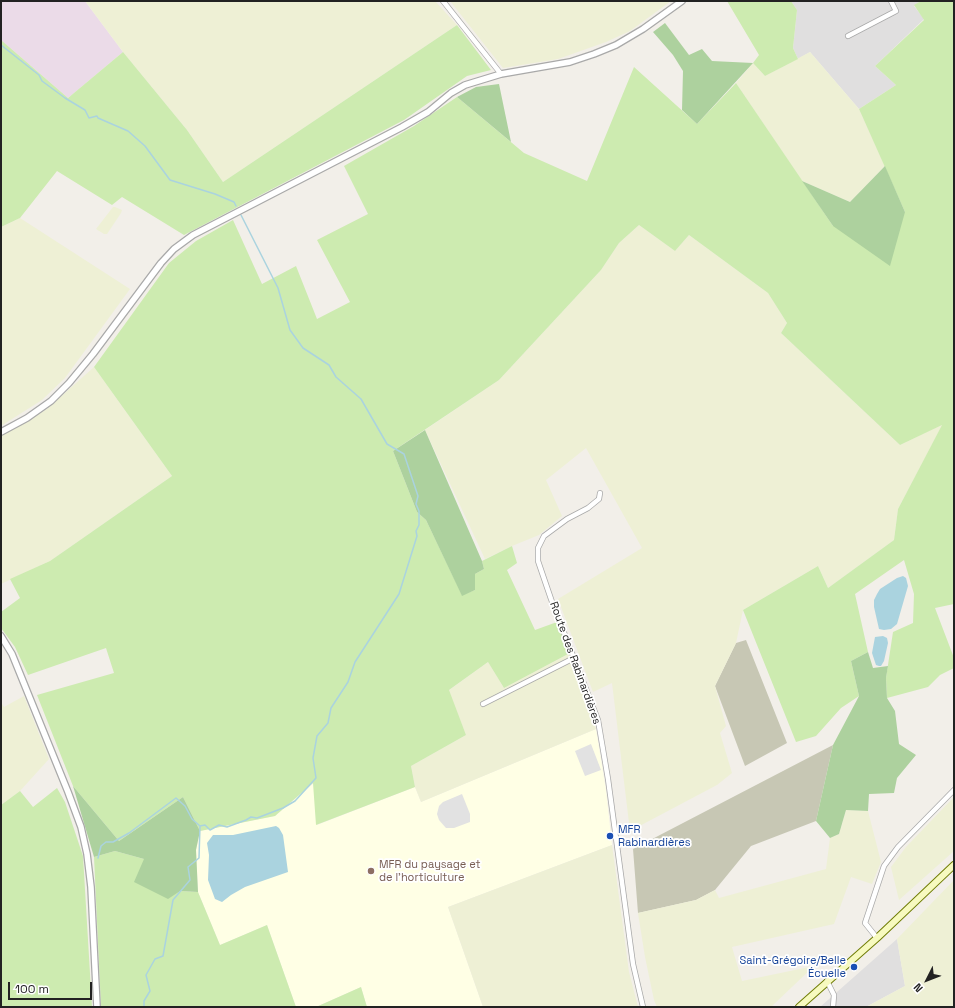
<!DOCTYPE html>
<html>
<head>
<meta charset="utf-8">
<style>
  body { margin:0 }
  #map { position:relative; width:955px; height:1008px; overflow:hidden; background:#f2efe9; font-family:"Space Grotesk",sans-serif }
  canvas { display:block }
  .frame { position:absolute; inset:0; border:2px solid #222; pointer-events:none }
  .north { position:absolute; left:907px; top:960px; width:40px; height:40px; -webkit-text-stroke:3px #fff; paint-order:stroke; rotate:228deg; font-size:11px; font-weight:700; line-height:16px; text-align:center; color:#222 }
  .north::after { content:''; display:block; margin:auto; width:14px; height:18px; background:#222; clip-path:polygon(50% 0,100% 100%,50% 72%,0 100%) }
  .scale { position:absolute; left:8px; top:982px; width:84px; height:18px; box-sizing:border-box; border:2px solid #222; border-top:0; padding-left:5px; font-size:12px; line-height:14px; white-space:nowrap; color:#222; -webkit-text-stroke:3px #fff; paint-order:stroke }
</style>
</head>
<body>
<div id="map">
<canvas width="955" height="1008"></canvas>
<div class="frame"></div>
<div class="north">N</div>
<div class="scale">100 m</div>
</div>
<script>
const ctx = document.querySelector('canvas').getContext('2d');
ctx.lineJoin = 'round';
function fillPath(path, color) { ctx.fillStyle = color; ctx.fill(path, 'evenodd'); }
const toPath = rows => new Path2D(rows.map(r => 'M' + r).join(''));
function stroke(path, color, width, dash) { ctx.strokeStyle = color; ctx.lineWidth = width; ctx.lineCap = dash ? 'butt' : 'round'; ctx.setLineDash(dash || []); ctx.stroke(path); }
function write(font, color, halo, rows, align = 'center') {
  ctx.font = font + ' "Space Grotesk",sans-serif'; ctx.lineWidth = 3.5; ctx.setLineDash([]); ctx.textBaseline = 'middle'; ctx.strokeStyle = halo; ctx.fillStyle = color; for (const [text, x, y, turn = 0] of rows) {
    ctx.save(); ctx.translate(x, y); ctx.rotate((+turn || 0) * Math.PI / 180); ctx.textAlign = isNaN(turn) ? turn : align; if (halo) ctx.strokeText(text, 0, 0); ctx.fillText(text, 0, 0); ctx.restore();
  }
}
const residential = toPath([
  [791,1,921,1,914,6,924,19,875,66,896,85,859,109,810,52,798,59,793,48,797,10],
  [897,939,905,986,866,1007,820,1007]
]);
const industrial = toPath([
  [1,1,85,1,123,52,68,98,1,40]
]);
const education = toPath([
  [596,729,606,790,612,845,448,907,483,1007,367,1007,361,987,316,1007,296,1007,267,925,220,945,198,892,196,850,200,831,275,816,314,783,317,825,415,787,421,802]
]);
const construction = toPath([
  [746,640,787,743,745,766,715,686,736,643],
  [833,745,816,821,751,846,715,890,696,900,638,913,633,849]
]);
const farmland = toPath([
  [85,1,435,1,457,25,223,182,187,130,123,52],
  [450,1,671,1,630,31,606,42,558,59,503,68],
  [810,52,859,109,885,166,850,202,802,181,736,83,753,63,765,76],
  [113,207,115,207,122,210,121,213,107,234,104,234,96,229],
  [20,218,130,289,65,378,42,400,1,426,1,227],
  [639,225,675,251,689,235,768,293,787,323,781,333,900,445,943,424,898,509,894,540,828,588,818,566,743,610,736,643,715,686,726,726,720,733,732,773,717,785,630,831,612,683,593,692,558,599,642,548,586,448,546,480,562,516,539,535,512,546,485,559,425,430,499,380,601,270,619,243],
  [94,367,172,476,50,561,1,584,1,436,47,409],
  [570,653,593,717,596,729,421,802,415,787,411,766,466,735,448,691,488,662,504,688],
  [24,696,49,759,20,791,1,805,1,702,4,707],
  [954,797,954,851,899,900,891,867,906,847],
  [846,810,868,811,881,862,872,884,851,877,834,924,732,947,742,981,814,966,771,1007,657,1007,654,1000,645,957,638,913,696,900,715,890,719,898,826,869,830,838,839,834],
  [612,845,629,972,638,1007,483,1007,448,907],
  [954,880,954,1007,866,1007,905,986,897,939]
]);
const grass = toPath([
  [727,1,791,1,797,10,793,48,798,59,765,76,753,63,759,55],
  [921,1,954,1,954,604,935,608,954,658,954,668,940,675,928,687,887,698,886,678,893,632,913,623,914,594,904,560,855,594,868,652,851,661,859,696,841,708,816,736,796,742,743,610,818,566,828,588,894,540,898,509,942,425,900,445,781,333,787,323,768,293,689,235,675,251,639,225,619,243,601,270,499,380,393,451,417,512,426,520,462,595,475,590,475,574,484,569,482,561,512,546,517,563,507,570,535,630,557,622,570,653,504,688,488,662,449,690,466,735,411,766,415,787,316,825,313,783,275,816,200,831,183,797,119,841,73,786,37,695,114,673,106,648,28,675,15,647,1,628,1,612,20,598,10,579,50,561,172,476,94,367,169,263,196,241,233,220,262,284,296,266,317,319,350,302,317,240,368,214,344,166,414,126,457,97,524,153,587,181,634,67,697,124,736,83,833,226,905,212,859,109,896,85,875,66,924,20,914,5],
  [457,25,491,70,467,76,404,120,184,235,122,197,112,205,57,171,20,218,1,227,1,40,68,98,123,52,187,130,223,182],
  [57,788,65,802,83,856,92,1007,1,1007,1,805,20,791,33,807],
  [115,851,144,859,180,891,198,892,220,945,267,925,296,1007,101,1007,94,857],
  [361,987,367,1007,316,1007]
]);
const forest = toPath([
  [665,23,689,55,702,49,712,61,753,63,697,124,682,110,683,71,673,55,653,32],
  [499,84,511,142,457,97,476,87],
  [885,166,905,212,890,266,833,226,802,181,850,202],
  [425,430,482,561,484,569,475,574,475,590,462,596,426,520,417,512,393,451],
  [868,652,873,668,888,666,886,678,887,698,895,711,899,744,916,755,897,778,894,793,869,794,868,811,846,810,839,834,830,838,816,821,833,745,859,696,851,661],
  [73,786,119,841,183,797,200,831,196,850,198,892,180,891,168,899,134,882,144,859,115,851,94,857]
]);
const parking = toPath([
  [591,744,601,770,585,776,575,751],
  [462,794,470,814,470,822,454,828,446,828,439,820,437,814,439,806,443,802]
]);
const water = toPath([
  [903,576,906,578,908,586,897,624,891,629,884,630,879,629,874,607,874,600,877,594,880,589,897,578],
  [883,636,887,638,888,643,884,661,881,666,879,666,876,665,872,653,875,637],
  [276,826,279,828,283,835,288,872,245,887,231,895,222,902,215,899,208,880,209,855,207,843,213,835,233,835]
]);
const stream = toPath([
  [1,45,39,75,42,81,65,98,85,110,89,118,97,116,98,118,128,131,145,146,170,180,215,194,234,202,236,206],
  [200,826,205,825,210,830,219,825,227,827,246,820,251,817,257,818,283,808,295,801,316,778,313,758,317,736,328,723,331,708,348,682,355,662,399,594,417,536,416,531,419,525,419,511,416,504,418,496,404,454,387,444,361,399,336,377,329,365,303,348,290,330,278,288,241,215],
  [98,858,101,846,106,842,113,842,129,833,176,798,185,806,192,819,200,826,199,858,188,867,190,880,173,900,163,956,155,959,146,975,150,991,144,1001,144,1007]
]);
const minor = toPath([
  [443,1,501,74],
  [848,36,896,11,891,1],
  [600,493,599,499,588,508,567,519,544,536,538,548,538,561,551,599,598,720,608,779,633,964,643,1007],
  [483,704,574,658],
  [877,938,865,923,884,866,898,847,954,790],
  [827,981,834,995,833,1007]
]);
const tertiary = toPath([
  [1,432,27,418,51,401,69,383,93,354,161,263,174,249,193,235,402,127,428,112,451,93,465,85,501,74,570,62,594,54,616,45,643,29,682,1],
  [1,636,12,654,68,792,81,827,87,854,91,887,97,1007]
]);
const secondary = toPath([
  [799,1007,877,938,954,865]
]);
const markers = [
  [610,836,4,"#1a4fb4"],
  [371,871,4,"#8d6e63"],
  [854,967,4,"#1a4fb4"]
];
const streetNames = [
  ["Route des Rabinardières",575,663,70]
];
const transitNames = [
  ["MFR",618,830],
  ["Rabinardières",618,843],
  ["Saint-Grégoire/Belle",846,961,"right"],
  ["Écuelle",846,974,"right"]
];
const educationNames = [
  ["MFR du paysage et",379,865],
  ["de l'horticulture",379,878]
];
fillPath(residential, '#e0dfdf');
fillPath(industrial, '#ebdbe8');
fillPath(education, '#ffffe5');
fillPath(construction, '#c7c7b4');
fillPath(farmland, '#eef0d5');
fillPath(grass, '#cdebb0');
fillPath(forest, '#add19e');
fillPath(parking, '#e2e2e2');
fillPath(water, '#aad3df');
stroke(stream, '#aad3df', 1.5);
stroke(minor, '#a9a9a9', 6);
stroke(tertiary, '#a9a9a9', 8);
stroke(secondary, '#707d05', 8);
stroke(minor, '#fff', 4.5);
stroke(tertiary, '#fff', 5.5);
stroke(secondary, '#f7fabf', 6);
for (const [x, y, r, color] of markers) { const dot = new Path2D(); dot.arc(x, y, r, 0, 2 * Math.PI); ctx.fillStyle = color; ctx.fill(dot); stroke(dot, '#fff', 1.5); }
write('11px', '#222', '#fff', streetNames);
write('11px', '#164399', '#fff', transitNames, 'left');
write('11px', '#785e54', '#fff', educationNames, 'left');
</script>
</body>
</html>
